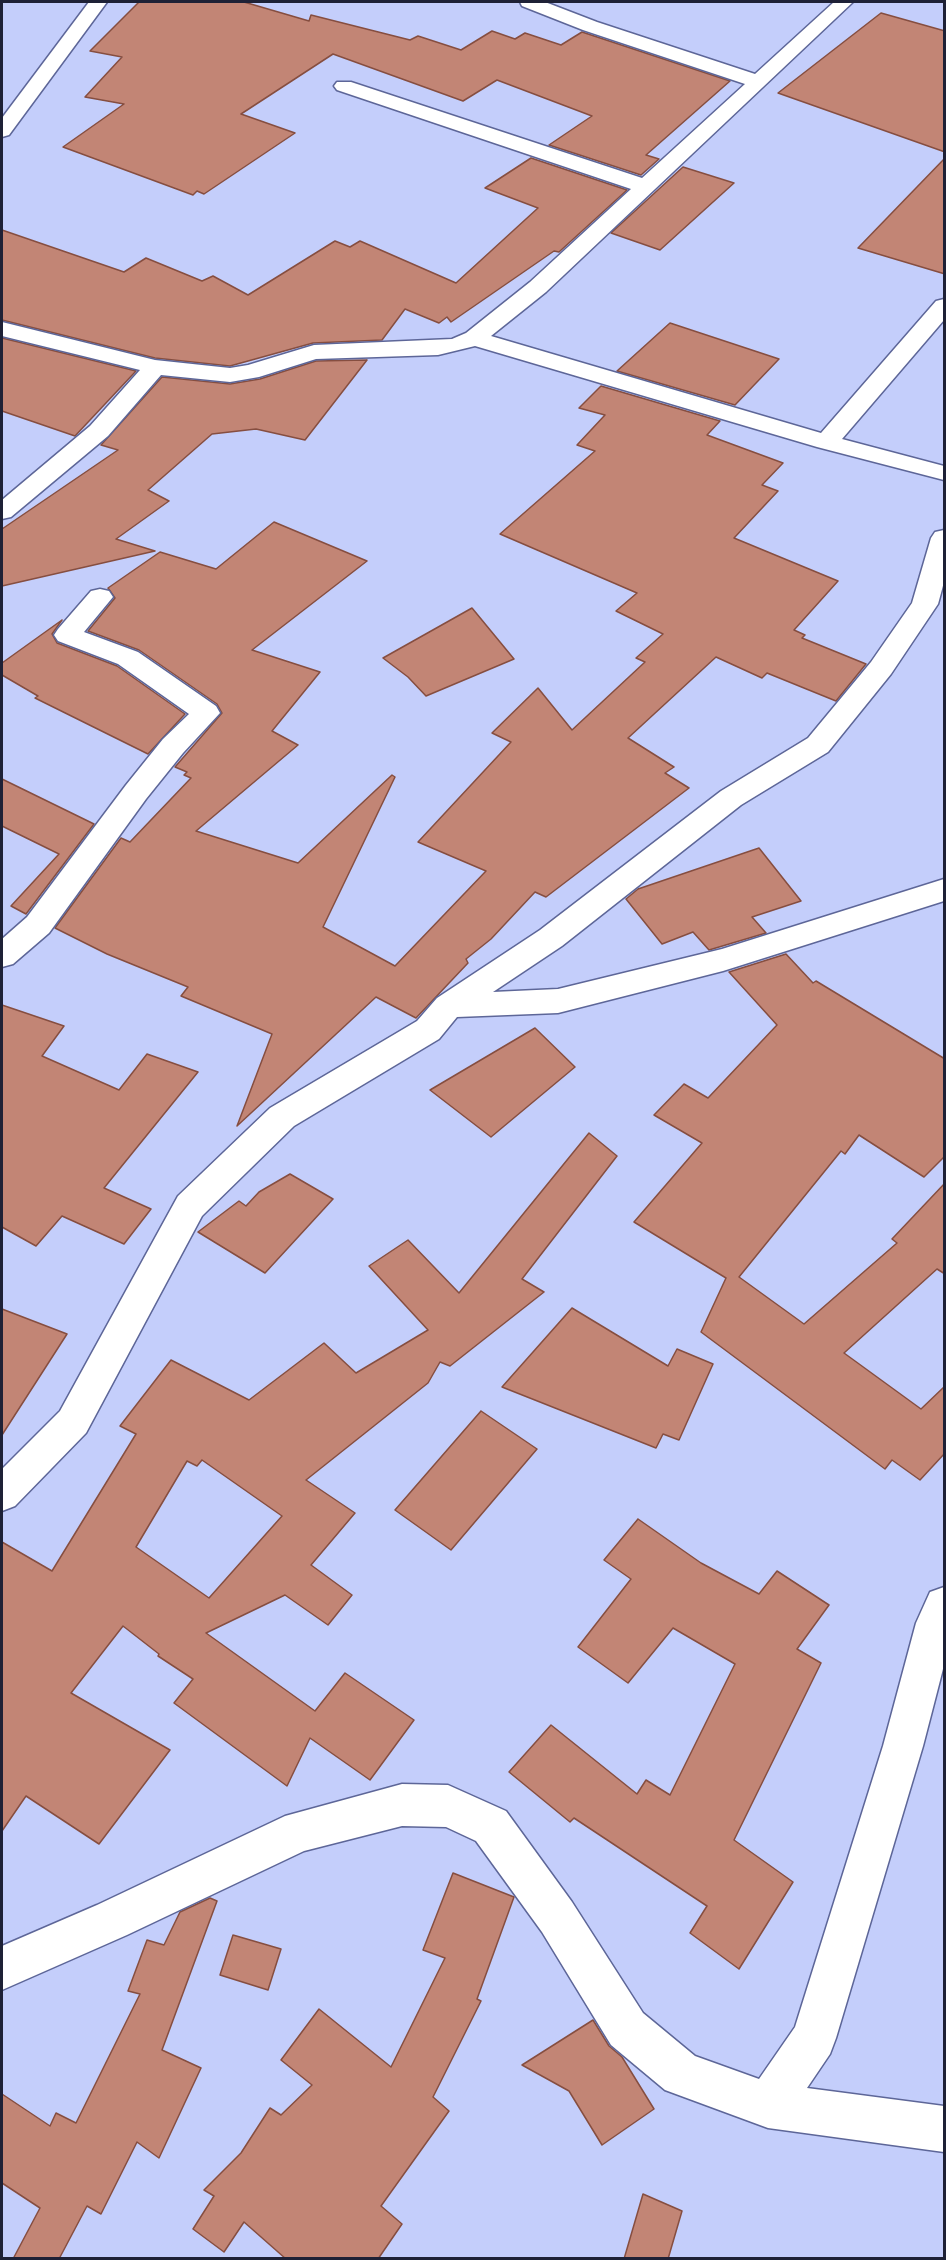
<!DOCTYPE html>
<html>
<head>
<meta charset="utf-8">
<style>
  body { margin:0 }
  #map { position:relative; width:946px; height:2260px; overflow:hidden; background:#c4cefb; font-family:"Fira Sans Condensed",sans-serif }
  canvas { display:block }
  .frame { position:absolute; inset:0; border:3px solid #1e2136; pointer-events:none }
</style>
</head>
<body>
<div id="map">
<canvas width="946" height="2260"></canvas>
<div class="frame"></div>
</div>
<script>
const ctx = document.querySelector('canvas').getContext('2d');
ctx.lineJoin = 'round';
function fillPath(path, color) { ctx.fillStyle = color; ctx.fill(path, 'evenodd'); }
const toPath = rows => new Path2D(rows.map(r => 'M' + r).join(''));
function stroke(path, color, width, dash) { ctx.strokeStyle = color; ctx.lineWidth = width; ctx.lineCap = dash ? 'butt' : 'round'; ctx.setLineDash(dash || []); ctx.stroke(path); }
const building = toPath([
  [139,2,244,2,309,21,311,15,410,40,418,36,461,50,492,31,515,39,525,33,561,45,582,32,730,81,646,155,659,159,641,175,549,145,592,116,497,80,463,101,333,54,241,114,295,133,204,194,197,191,193,195,63,147,124,104,85,97,122,57,90,51,139,2],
  [881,13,945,31,945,152,778,93,881,13],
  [531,158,627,190,559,252,554,251,451,322,447,317,439,323,405,309,382,340,313,343,230,366,155,358,2,320,2,230,124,272,146,258,202,281,213,276,248,295,335,241,350,247,360,241,456,283,538,208,485,188,531,158],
  [945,158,945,274,858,248,945,158],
  [683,167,734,183,660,250,611,233,683,167],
  [670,323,779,359,735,405,617,371,670,323],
  [2,338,136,371,75,436,2,411,2,338],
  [367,360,305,440,256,429,212,434,148,490,169,501,116,539,155,551,2,586,2,529,118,450,101,445,162,377,230,384,260,379,316,361,367,360],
  [601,386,720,421,707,435,783,463,762,485,778,491,734,538,838,581,794,630,805,635,802,638,866,664,836,701,767,673,762,678,716,657,628,738,674,767,665,773,689,788,546,897,535,892,491,939,466,959,468,963,416,1018,376,997,237,1126,272,1034,181,996,188,987,107,954,55,928,121,838,130,842,191,778,184,775,187,772,175,767,222,713,217,704,139,650,88,631,115,598,108,588,160,552,216,569,274,522,367,561,252,650,320,672,272,731,298,745,196,831,298,863,392,775,395,777,323,927,395,966,486,871,418,842,511,742,492,733,538,688,572,730,645,662,636,658,663,634,616,611,637,593,500,534,595,451,577,445,605,415,579,408,601,386],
  [472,608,514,659,426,696,408,677,383,658,472,608],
  [62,620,52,634,57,643,117,666,185,714,148,754,35,698,38,696,2,675,2,663,62,620],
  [2,779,94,824,26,914,11,906,59,854,2,826,2,779],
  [759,848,801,901,752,917,766,933,709,950,693,932,662,944,626,899,638,889,759,848],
  [786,954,813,983,816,981,945,1059,945,1156,924,1177,859,1135,845,1154,841,1151,739,1277,804,1324,897,1243,892,1239,945,1183,945,1274,937,1269,844,1353,921,1409,945,1386,945,1453,920,1480,892,1460,885,1469,701,1332,726,1278,634,1222,702,1143,654,1115,684,1084,708,1098,777,1025,729,972,786,954],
  [2,1005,64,1026,42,1056,119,1090,147,1054,198,1072,104,1188,151,1209,124,1244,62,1216,36,1246,2,1227,2,1005],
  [535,1028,575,1067,491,1137,430,1090,535,1028],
  [589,1133,617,1156,522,1279,544,1292,450,1366,440,1362,428,1383,306,1480,355,1513,311,1565,352,1595,328,1625,285,1595,206,1633,315,1711,345,1673,414,1720,370,1780,310,1738,287,1786,174,1703,193,1679,158,1656,159,1654,123,1626,71,1693,170,1750,99,1844,26,1796,2,1831,2,1542,52,1571,136,1434,120,1426,171,1360,249,1400,324,1343,356,1373,428,1330,369,1266,408,1240,459,1293,589,1133],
  [202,1460,282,1516,209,1598,136,1547,187,1461,197,1466,202,1460],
  [290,1174,333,1199,265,1273,198,1232,239,1201,246,1206,259,1192,290,1174],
  [572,1308,668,1366,677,1349,713,1364,679,1440,663,1434,656,1448,502,1387,572,1308],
  [2,1309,67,1334,2,1435,2,1309],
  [481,1411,537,1449,451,1550,395,1510,481,1411],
  [638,1519,701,1563,759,1594,777,1571,829,1605,797,1649,821,1663,734,1840,793,1882,739,1969,690,1933,707,1906,574,1818,570,1822,509,1772,551,1725,637,1794,646,1780,670,1795,735,1664,673,1628,628,1683,578,1647,631,1579,604,1560,638,1519],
  [453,1873,514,1897,477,1999,481,2001,433,2097,449,2111,381,2206,402,2224,378,2259,286,2259,244,2222,224,2252,193,2229,214,2196,204,2190,241,2153,270,2108,281,2115,312,2085,281,2060,319,2009,391,2067,445,1958,423,1950,453,1873],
  [210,1898,217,1901,162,2050,201,2068,159,2158,137,2142,101,2214,87,2206,59,2259,13,2259,40,2208,2,2183,2,2094,50,2126,56,2113,76,2123,140,1994,128,1991,147,1940,164,1945,180,1912,210,1898],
  [233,1935,281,1949,268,1990,220,1975,233,1935],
  [593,2020,609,2046,622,2057,654,2109,602,2145,569,2091,522,2065,593,2020],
  [643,2194,682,2211,668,2259,624,2259,643,2194]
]);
const street = toPath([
  [89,2,107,2,9,135,2,137,2,118,89,2],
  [520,2,545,2,597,22,755,74,834,2,853,2,546,292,491,336,821,433,936,301,944,299,944,320,842,439,944,466,944,480,817,447,475,346,438,355,316,359,259,377,230,382,161,375,108,436,11,517,2,519,2,500,90,426,140,370,2,336,2,322,155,360,230,368,248,365,314,345,452,339,466,333,530,282,631,189,337,90,334,86,337,82,351,82,642,178,745,84,583,30,522,6,520,2],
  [944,530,944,582,938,604,891,674,828,752,741,805,562,946,493,992,558,989,722,949,944,879,944,901,723,971,558,1013,457,1017,439,1039,294,1126,202,1216,86,1433,15,1506,2,1511,2,1469,60,1411,178,1196,270,1108,417,1021,437,998,540,930,721,791,808,738,871,662,912,603,931,538,935,532,944,530],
  [100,589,109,591,113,597,84,632,138,652,216,706,220,713,183,753,146,799,49,933,13,964,2,967,2,939,27,917,126,785,163,739,189,714,118,664,58,641,54,635,58,629,91,591,100,589],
  [944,1587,944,1665,923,1746,836,2038,830,2054,807,2088,944,2106,944,2152,768,2128,665,2090,611,2045,542,1932,476,1841,446,1827,402,1826,304,1851,127,1935,2,1990,2,1946,97,1905,285,1816,402,1784,448,1785,506,1811,572,1902,643,2013,695,2056,759,2079,795,2027,883,1746,916,1623,930,1592,944,1587]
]);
fillPath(building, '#c28575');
stroke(building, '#864e40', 1.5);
stroke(street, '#5d6698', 3);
fillPath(street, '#fff');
</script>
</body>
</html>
